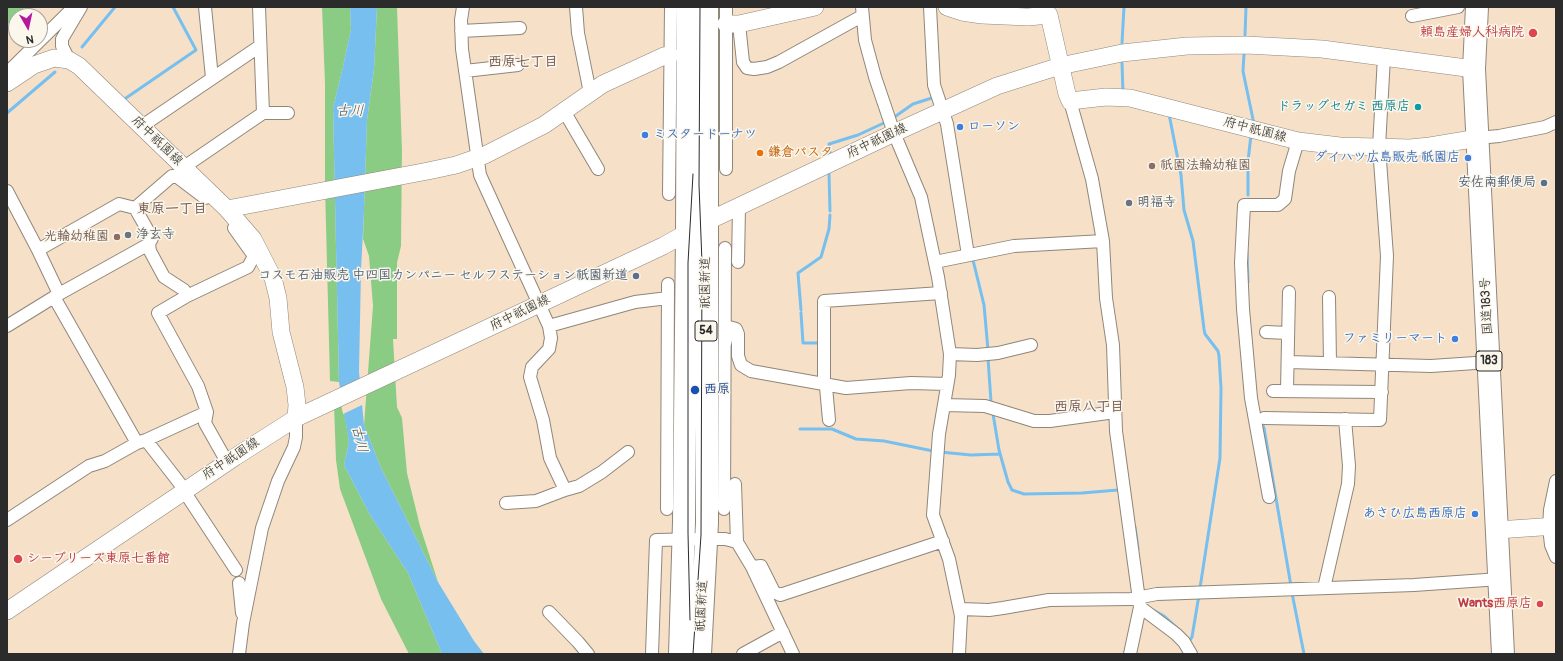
<!DOCTYPE html>
<html>
<head>
<meta charset="utf-8">
<style>
  body { margin:0 }
  #map { position:relative; width:1563px; height:661px; overflow:hidden; background:#f6e1c8; font-family:Pangolin,sans-serif }
  canvas { display:block }
  .frame { position:absolute; inset:0; border:8px solid #2b2b2b; pointer-events:none }
  .north { position:absolute; left:8px; top:8px; width:40px; height:40px; box-sizing:border-box; background:#fbf7ec; border:1px solid #a8a59f; border-radius:50%; rotate:171deg; font-size:11px; font-weight:700; line-height:16px; text-align:center; color:#2b2b2b }
  .north::after { content:''; display:block; margin:auto; width:14px; height:18px; background:#b5179e; clip-path:polygon(50% 0,100% 100%,50% 72%,0 100%) }
</style>
</head>
<body>
<div id="map">
<canvas width="1563" height="661"></canvas>
<div class="frame"></div>
<div class="north">N</div>
</div>
<script>
const ctx = document.querySelector('canvas').getContext('2d');
ctx.lineJoin = 'round';
function fillPath(path, color) { ctx.fillStyle = color; ctx.fill(path, 'evenodd'); }
const toPath = rows => new Path2D(rows.map(r => 'M' + r).join(''));
function stroke(path, color, width, dash) { ctx.strokeStyle = color; ctx.lineWidth = width; ctx.lineCap = dash ? 'butt' : 'round'; ctx.setLineDash(dash || []); ctx.stroke(path); }
function write(font, color, halo, rows, align = 'center') {
  ctx.font = font + ' Pangolin,"Klee One",sans-serif'; ctx.lineWidth = 3; ctx.setLineDash([]); ctx.textBaseline = 'middle'; ctx.strokeStyle = halo; ctx.fillStyle = color; for (const [text, x, y, turn = 0] of rows) {
    ctx.save(); ctx.translate(x, y); ctx.rotate((+turn || 0) * Math.PI / 180); ctx.textAlign = isNaN(turn) ? turn : align; if (halo) ctx.strokeText(text, 0, 0); ctx.fillText(text, 0, 0); ctx.restore();
  }
}
const green = toPath([
  [7,7,25,7,7,25],
  [322,7,350,7,351,29,343,67,333,108,339,382,330,381,325,186,325,84],
  [377,7,397,7,402,151,401,246,397,263,397,339,393,339,397,407,402,418,407,473,420,526,438,582,381,468,364,425,373,306,369,256,363,239,367,120,374,69],
  [343,403,349,442,344,465,370,515,408,573,442,654,409,654,381,599,340,489,336,460,334,406]
]);
const water = toPath([
  [350,7,377,7,374,69,367,120,364,212,361,270,359,372,364,425,381,468,438,582,474,641,484,654,442,654,408,573,370,515,344,465,349,442,339,382,333,108,343,67,351,29]
]);
const pier = toPath([
  [362,378,364,404,343,414,338,389]
]);
const stream = toPath([
  [1245,35,1246,7],
  [1122,43,1124,7],
  [82,47,115,7],
  [1244,54,1243,71,1245,81,1254,124],
  [1122,63,1123,93],
  [126,98,196,50,173,7],
  [7,113,55,72],
  [1169,114,1181,175,1184,210,1193,241,1204,329,1205,334,1218,351,1219,356,1221,388,1220,458,1200,588],
  [893,118,913,104,935,97],
  [830,154,829,144,858,135,886,122],
  [829,174,830,211],
  [1248,195,1248,161,1251,135],
  [1247,252,1248,282],
  [973,260,984,305,988,350],
  [801,310,798,273,821,257,829,229,830,215],
  [801,313,803,343,821,343],
  [988,358,991,402],
  [993,414,999,450,1008,482,1012,490,1024,494,1082,493,1118,490],
  [1261,421,1264,428,1291,586],
  [800,429,832,429,856,439,884,441,933,451],
  [940,452,971,455,1000,454],
  [1135,527,1138,549],
  [1292,593,1304,654],
  [1153,610,1164,616,1184,634],
  [1190,640,1192,637,1199,595]
]);
const street = toPath([
  [205,7,212,78],
  [463,7,461,20,462,49,480,175,549,326,551,338,549,349,532,367,530,377,543,420,550,458,565,490,579,486,602,472,628,452],
  [576,7,578,33,590,93],
  [726,7,726,169],
  [862,7,865,40,875,77,894,133,921,197,938,277,950,354,949,375,939,434,933,515,949,559,961,616,959,654],
  [930,7,934,85,947,124,968,255],
  [1412,16,1458,7],
  [739,24,743,62,747,68,754,69,767,67,779,62,862,16],
  [461,31,520,28],
  [69,60,62,46,62,39,81,7],
  [465,71,518,65],
  [7,73,74,7],
  [1070,101,1092,179,1103,241,1106,298,1113,345,1116,431,1140,607,1130,654],
  [564,111,598,169],
  [263,113,288,113],
  [142,126,260,46],
  [1478,138,1499,136,1545,127,1556,122],
  [184,167,263,113,259,7],
  [7,191,38,250],
  [669,194,671,7],
  [135,208,152,238,149,244,150,251,164,277,184,290,187,296],
  [738,262,739,207],
  [935,262,1014,246,1103,241],
  [59,294,38,250,119,204,135,208,172,176,176,176,205,198,212,196],
  [54,297,137,443],
  [1329,297,1330,363],
  [7,326,59,294,149,244],
  [549,326,635,302,668,298],
  [1266,332,1288,333],
  [725,344,729,327,736,329,738,334,738,356,741,365,751,371,846,388,911,383,947,384],
  [950,354,977,355,998,353,1031,345],
  [1288,362,1431,366,1490,362],
  [1287,390,1289,292],
  [1273,391,1382,392],
  [944,405,985,406,1034,421,1050,421,1115,412],
  [1264,418,1380,420,1387,256,1379,147,1384,57],
  [829,420,826,387,824,383,824,301,941,293],
  [146,440,181,485,184,491,236,570],
  [227,462,205,423,207,412,198,386,158,313,187,296,248,267,254,256,234,228],
  [1556,481,1550,510,1549,527,1551,545,1556,557],
  [735,484,737,542],
  [1269,497,1251,398,1243,309,1241,263,1244,205,1278,205,1285,199,1289,171,1298,141],
  [506,503,536,501,565,490],
  [667,509,668,284],
  [724,509,725,248],
  [7,520,89,466,105,461,137,443,146,440,207,412],
  [752,567,761,566,774,592,780,595,943,541],
  [239,583,242,613],
  [1324,588,1348,484,1349,466,1345,419],
  [1140,607,1176,634,1184,642,1191,654],
  [960,609,989,610,1003,608,1049,600,1131,599,1157,594,1414,585,1500,579],
  [549,612,578,642,588,654],
  [239,654,243,623,262,528,278,481,294,447,296,437,296,418],
  [652,654,656,540,706,539,725,539,737,542,752,567,793,654],
  [743,654,783,632]
]);
const secondary = toPath([
  [947,7,962,12,982,15,1028,17,1049,15,1067,94,1070,101,1106,97,1130,98,1298,141,1340,146,1410,148,1430,146,1478,138],
  [726,24,739,24,815,7],
  [7,83,34,65,54,58,69,60,79,66,227,209,253,239,273,278,278,298,281,332,295,387,297,405,296,418],
  [227,209,428,171,456,165,485,155,544,125,603,84,664,56,670,55],
  [1497,530,1556,526],
  [7,611,235,457,296,418,663,246,706,222,894,133,997,86,1060,66,1122,53,1187,46,1246,45,1322,49,1474,69]
]);
const highway = toPath([
  [1477,7,1474,69,1503,654],
  [680,654,684,522,687,233,688,7],
  [700,654,707,523,707,7]
]);
const tram = toPath([
  [690,620,688,533,688,263,693,174],
  [693,654,701,535,702,263,699,185,700,7]
]);
const markers = [
  [1533,33,5,"#e0444e"],
  [1418,107,4,"#0f9aa8"],
  [960,127,4,"#3f7fe0"],
  [645,135,4,"#3f7fe0"],
  [760,153,4,"#e8710a"],
  [1468,158,4,"#3f7fe0"],
  [1152,166,4,"#8d6e63"],
  [1544,183,4,"#5c6f8a"],
  [1129,203,4,"#6b7280"],
  [128,235,4,"#6b7280"],
  [117,237,4,"#8d6e63"],
  [636,276,4,"#5c6f8a"],
  [1455,339,4,"#3f7fe0"],
  [695,390,5,"#1a4fb4"],
  [1475,514,4,"#3f7fe0"],
  [18,559,5,"#e0444e"],
  [1540,604,4,"#e0444e"]
];
const shields = [
  [706,331,22],
  [1489,361,26]
];
const shieldNames = [
  ["54",706,331],
  ["183",1489,361]
];
const healthNames = [
  ["頼島産婦人科病院",1524,33],
  ["シーブリーズ東原七番館",27,559,"left"],
  ["Wants西原店",1532,604]
];
const cultureNames = [
  ["ドラッグセガミ 西原店",1410,107]
];
const shopNames = [
  ["ローソン",968,127,"left"],
  ["ミスタードーナツ",653,135,"left"],
  ["ダイハツ広島販売 祇園店",1460,158],
  ["ファミリーマート",1447,339],
  ["あさひ広島西原店",1467,514]
];
const streetNames = [
  ["府中祇園線",1255,130,15],
  ["府中祇園線",157,141,44],
  ["府中祇園線",877,141,-25],
  ["祇園新道",706,283,-90],
  ["国道183号",1487,306,-93],
  ["府中祇園線",520,313,-26],
  ["府中祇園線",231,459,-33],
  ["祇園新道",702,606,-87]
];
const foodNames = [
  ["鎌倉パスタ",768,153]
];
const educationNames = [
  ["祇園法輪幼稚園",1160,166],
  ["光輪幼稚園",109,237,"right"]
];
const serviceNames = [
  ["安佐南郵便局",1536,183],
  ["コスモ石油販売 中四国カンパニー セルフステーション祇園新道",628,276]
];
const worshipNames = [
  ["明福寺",1137,203],
  ["浄玄寺",136,235]
];
const transitNames = [
  ["西原",704,390]
];
const neighbourhoodNames = [
  ["西原七丁目",523,62],
  ["東原一丁目",172,209],
  ["西原八丁目",1089,407]
];
const waterNames = [
  ["古川",350,111],
  ["古川",359,439,77]
];
fillPath(green, '#8bcc84');
fillPath(water, '#77bfef');
fillPath(pier, '#f6e1c8');
stroke(stream, '#77bfef', 3);
stroke(street, '#90867a', 14);
stroke(secondary, '#90867a', 18);
stroke(highway, '#90867a', 24);
stroke(street, '#fff', 12);
stroke(secondary, '#fff', 17);
stroke(highway, '#fff', 22);
stroke(tram, '#2b2b2b', 1);
for (const [x, y, r, color] of markers) { const dot = new Path2D(); dot.arc(x, y, r, 0, 2 * Math.PI); ctx.fillStyle = color; ctx.fill(dot); stroke(dot, '#fbf7ec', 1.5); }
for (const [x, y, w] of shields) { const box = new Path2D(); box.roundRect(x - w / 2, y - 10, w, 20, 3); ctx.fillStyle = '#fbf7ec'; ctx.fill(box); stroke(box, '#2b2b2b', 1); }
write('bold 12px', '#2b2b2b', null, shieldNames);
write('bold 13px', '#be3a42', '#fbf7ec', healthNames, 'right');
write('bold 13px', '#0d838f', '#fbf7ec', cultureNames, 'right');
write('bold 13px', '#366cbe', '#fbf7ec', shopNames, 'right');
write('13px', '#2b2b2b', '#fbf7ec', streetNames);
write('bold 13px', '#c56008', '#fbf7ec', foodNames, 'left');
write('bold 13px', '#785e54', '#fbf7ec', educationNames, 'left');
write('bold 13px', '#4e5e75', '#fbf7ec', serviceNames, 'right');
write('bold 13px', '#5b616d', '#fbf7ec', worshipNames, 'left');
write('bold 13px', '#164399', '#fbf7ec', transitNames, 'left');
write('bold 14px', '#71544f', '#fbf7ec', neighbourhoodNames);
write('italic 14px', '#425766', '#fbf7ec', waterNames);
</script>
</body>
</html>
